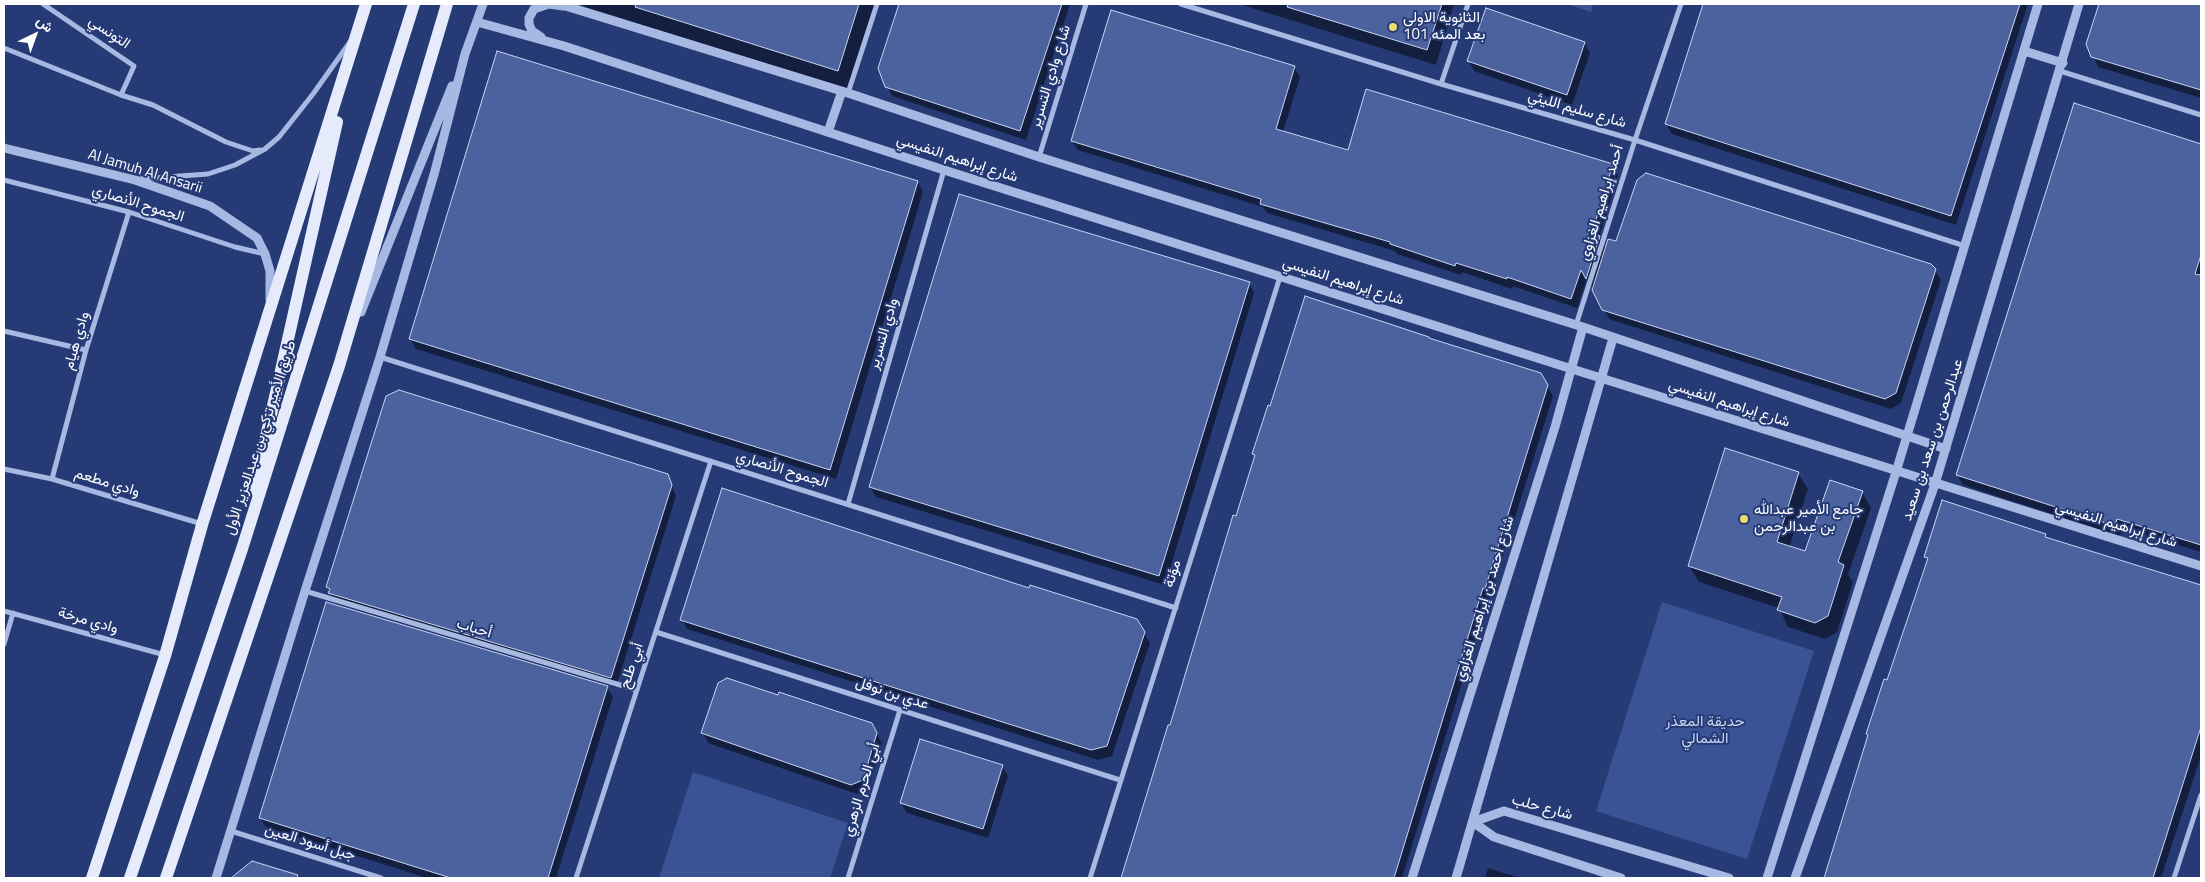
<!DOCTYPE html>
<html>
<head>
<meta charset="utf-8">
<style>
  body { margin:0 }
  #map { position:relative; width:2205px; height:882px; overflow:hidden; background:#263b76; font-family:"Titillium Web",Vazirmatn,sans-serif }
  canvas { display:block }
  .frame { position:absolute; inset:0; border:5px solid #fff; pointer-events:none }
  .north { position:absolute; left:10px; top:10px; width:50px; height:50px; -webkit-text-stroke:4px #263b76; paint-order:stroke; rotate:42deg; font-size:14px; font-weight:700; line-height:20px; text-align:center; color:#fff }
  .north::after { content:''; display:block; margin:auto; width:18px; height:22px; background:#fff; clip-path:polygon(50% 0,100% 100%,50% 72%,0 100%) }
</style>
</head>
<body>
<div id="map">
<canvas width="2205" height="882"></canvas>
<div class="frame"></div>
<div class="north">ش</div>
</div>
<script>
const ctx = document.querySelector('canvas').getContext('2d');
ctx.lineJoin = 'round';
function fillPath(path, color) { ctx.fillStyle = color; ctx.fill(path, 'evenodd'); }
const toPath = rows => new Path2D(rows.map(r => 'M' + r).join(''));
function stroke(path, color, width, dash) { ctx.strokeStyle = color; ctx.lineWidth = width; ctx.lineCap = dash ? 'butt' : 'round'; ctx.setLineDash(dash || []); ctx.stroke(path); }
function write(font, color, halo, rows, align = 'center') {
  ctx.font = font + ' "Titillium Web",Vazirmatn,sans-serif'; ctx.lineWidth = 4; ctx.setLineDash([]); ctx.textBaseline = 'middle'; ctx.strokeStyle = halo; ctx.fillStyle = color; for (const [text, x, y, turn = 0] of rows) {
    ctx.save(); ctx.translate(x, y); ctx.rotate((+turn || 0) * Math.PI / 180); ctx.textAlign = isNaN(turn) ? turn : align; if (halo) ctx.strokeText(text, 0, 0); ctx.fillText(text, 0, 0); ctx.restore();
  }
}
const green = toPath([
  [1567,4,1593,4,1591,12],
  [1662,602,1814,651,1747,859,1596,811],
  [693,772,848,823,830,878,659,878]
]);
const shadow = toPath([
  [576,4,876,4,849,90],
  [900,4,1070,4,1026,140,892,96,879,68],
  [1239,4,1454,4,1436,65],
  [1704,4,2028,4,1956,225,1672,134,1666,124],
  [2100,4,2201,4,2201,98,2098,67,2088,44],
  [1584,43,1590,53,1572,105,1474,71,1469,61],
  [1294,67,1300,77,1283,132,1349,151,1613,165,1618,175,1599,237,1606,249,1617,243,1935,270,1941,280,1901,403,1891,409,1609,319,1587,278,1577,308,1513,286,1512,289,1462,272,1461,275,1397,254,1395,251,1267,213,1263,207,1078,150,1072,141],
  [2075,104,2201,145,2201,552,2122,528,2120,536,1963,485,1957,475],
  [918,182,923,192,836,479,416,349,410,339],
  [1249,283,1254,293,1165,585,876,497,870,487],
  [1430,340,1540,374,1553,396,1490,598,1488,598,1402,878,1123,878,1234,517,1237,518,1255,458,1253,454],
  [1798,473,1808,489,1789,548,1805,553,1862,492,1871,508,1848,574,1853,582,1837,632,1825,639,1788,627,1779,608,1699,582,1689,566],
  [667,475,676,496,616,687,335,603,327,587],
  [2045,535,2048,539,2201,586,2201,756,2161,878,1825,878,1869,736,1928,561,1926,556],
  [1030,590,1136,620,1150,643,1112,756,1098,760,687,629,682,620],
  [607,687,613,697,556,878,427,878,266,827,260,818],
  [779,696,872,724,882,744,868,789,857,794,708,743,703,733],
  [1002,766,1008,776,988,838,907,813,901,803],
  [252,862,302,878,239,878,242,871],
  [1488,868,1520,878,1485,878]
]);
const building = toPath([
  [636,4,859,4,838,71,635,7,636,4],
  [899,4,1062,4,1020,131,885,87,878,68,899,4],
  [1288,4,1442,4,1427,50,1287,7,1288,4],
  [1703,4,2020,4,1951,216,1665,124,1703,4],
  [2099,4,2201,4,2201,90,2091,57,2086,44,2099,4],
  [1486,8,1585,42,1567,95,1467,61,1486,8],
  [1111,10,1295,66,1276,129,1348,150,1366,89,1613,164,1592,233,1600,236,1586,279,1581,270,1571,299,1507,277,1507,279,1456,263,1455,266,1390,244,1390,242,1260,204,1261,199,1071,141,1111,10],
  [497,51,918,181,830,470,409,339,497,51],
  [2074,103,2201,144,2201,255,2195,274,2201,275,2201,545,2117,519,2115,526,1956,475,2074,103],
  [1646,173,1931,264,1936,269,1896,393,1885,399,1602,310,1592,290,1608,239,1616,241,1637,180,1646,173],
  [959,194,1250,282,1159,576,869,487,959,194],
  [1305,296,1429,337,1429,338,1541,373,1548,385,1485,589,1483,588,1394,878,1121,878,1168,725,1170,725,1233,515,1236,516,1255,455,1252,454,1268,405,1270,406,1305,296],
  [399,390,668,474,672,485,611,678,328,593,330,589,326,587,386,396,399,390],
  [1725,448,1799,472,1777,542,1805,551,1830,480,1863,491,1838,562,1844,565,1828,616,1815,623,1777,610,1782,597,1688,566,1725,448],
  [722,488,1029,588,1030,585,1137,619,1145,632,1107,746,1091,750,680,620,722,488],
  [1942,500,2046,534,2045,537,2201,585,2201,727,2153,878,1824,878,1868,735,1866,734,1884,679,1887,680,1928,558,1924,557,1942,500],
  [326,602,608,686,548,878,451,878,259,818,326,602],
  [727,678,778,695,779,692,872,723,877,733,863,780,851,785,701,733,718,683,727,678],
  [920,739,1003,765,983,829,900,803,920,739],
  [252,861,298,875,297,878,231,878,252,861]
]);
const minor = toPath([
  [43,4,134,66,121,95],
  [1181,4,1441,84,1635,140,1965,246],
  [4,48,121,95,153,105,226,142,253,151,260,150],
  [2060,71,2201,115],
  [1441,84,1468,4],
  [848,93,877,4],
  [1039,157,1086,4],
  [139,179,208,174,235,165,265,149,279,137,313,94,350,42],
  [4,180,129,212,235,247,265,254],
  [1576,325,1635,140,1681,4],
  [4,331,86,350],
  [380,357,1176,608],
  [4,469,52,479,202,524],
  [52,479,86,350,129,212],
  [848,504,944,170],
  [305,591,637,690],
  [4,611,165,655],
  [656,632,1120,780],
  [4,644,13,613],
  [231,831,381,878],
  [576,878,711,461],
  [848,878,900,710],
  [1090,878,1280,277],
  [2174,878,2201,795]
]);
const tertiary = toPath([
  [559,4,848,93,1039,157,1583,327,1946,449],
  [477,22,564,46,944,170,1572,369,2201,566],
  [541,37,532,31,529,24,529,18,534,9,549,4,563,6],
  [2024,51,2063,63],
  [828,132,842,91],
  [4,148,135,180,210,206,257,238,265,254,270,271,270,300],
  [361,312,452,86],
  [1473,822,1504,811,1729,878],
  [1473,822,1494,837,1621,878],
  [216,878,305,591,380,357,435,171,465,54,483,4],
  [1412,878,1555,427,1583,327],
  [1456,878,1613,338],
  [1767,878,1896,472,2038,4],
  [1795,878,1935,484,2079,4]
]);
const primary = toPath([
  [254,490,337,122],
  [92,878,165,656,202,525,366,4],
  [130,878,242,549,414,4],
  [166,878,339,366,447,4]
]);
const markers = [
  [1393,27,5,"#eadc6d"],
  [1744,519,5,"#eadc6d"]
];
const poiNames = [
  ["الثانوية الاولى",1403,18],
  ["بعد المئه 101",1403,35],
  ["جامع الأمير عبدالله",1754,510],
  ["بن عبدالرحمن",1754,527]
];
const streetNames = [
  ["التونسي",109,33,34],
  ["شارع وادي التسرير",1051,77,-73],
  ["شارع سليم الليثي",1577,110,16],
  ["شارع إبراهيم النفيسي",957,159,18],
  ["Al Jamuh Al Ansarii",145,172,17],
  ["أحمد إبراهيم الغزاوي",1602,203,-73],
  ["الجموح الأنصاري",138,204,17],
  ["شارع إبراهيم النفيسي",1343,282,18],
  ["وادي التسرير",884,334,-74],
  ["وادي هيام",77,341,-74],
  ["شارع إبراهيم النفيسي",1729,404,18],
  ["طريق الأمير تركي بن عبدالعزيز الأول",261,438,-72],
  ["عبدالرحمن بن سعد بن سعيد",1933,440,-72],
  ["الجموح الأنصاري",782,470,17],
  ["وادي مطعم",107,483,17],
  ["شارع إبراهيم النفيسي",2116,525,17],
  ["مؤتة",1173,574,-73],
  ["شارع أحمد بن إبراهيم الغزاوي",1485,599,-73],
  ["وادي مرخة",88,621,16],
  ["أحباب",474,629,17],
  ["أبي طلح",632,666,-72],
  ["عدي بن نوفل",892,694,18],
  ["أبي الحرم الزهري",862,790,-73],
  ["شارع حلب",1542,808,15],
  ["جبل أسود العين",310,843,17]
];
const parkNames = [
  ["حديقة المعذر",1705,722],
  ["الشمالي",1705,739]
];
fillPath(green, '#3a5394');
fillPath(shadow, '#0007');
fillPath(building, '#4b629e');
stroke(building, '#c9d5f2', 1);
stroke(minor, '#a7b8e2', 5);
stroke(tertiary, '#a7b8e2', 9);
stroke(primary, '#e6ebfb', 12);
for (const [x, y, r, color] of markers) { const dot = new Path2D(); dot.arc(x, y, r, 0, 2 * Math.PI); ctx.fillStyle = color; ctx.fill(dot); stroke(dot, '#263b76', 2); }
write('15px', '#fff', '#263b76', poiNames, 'left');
write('15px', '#fff', '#263b76', streetNames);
write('15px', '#c9d5f2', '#263b76', parkNames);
</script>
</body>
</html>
